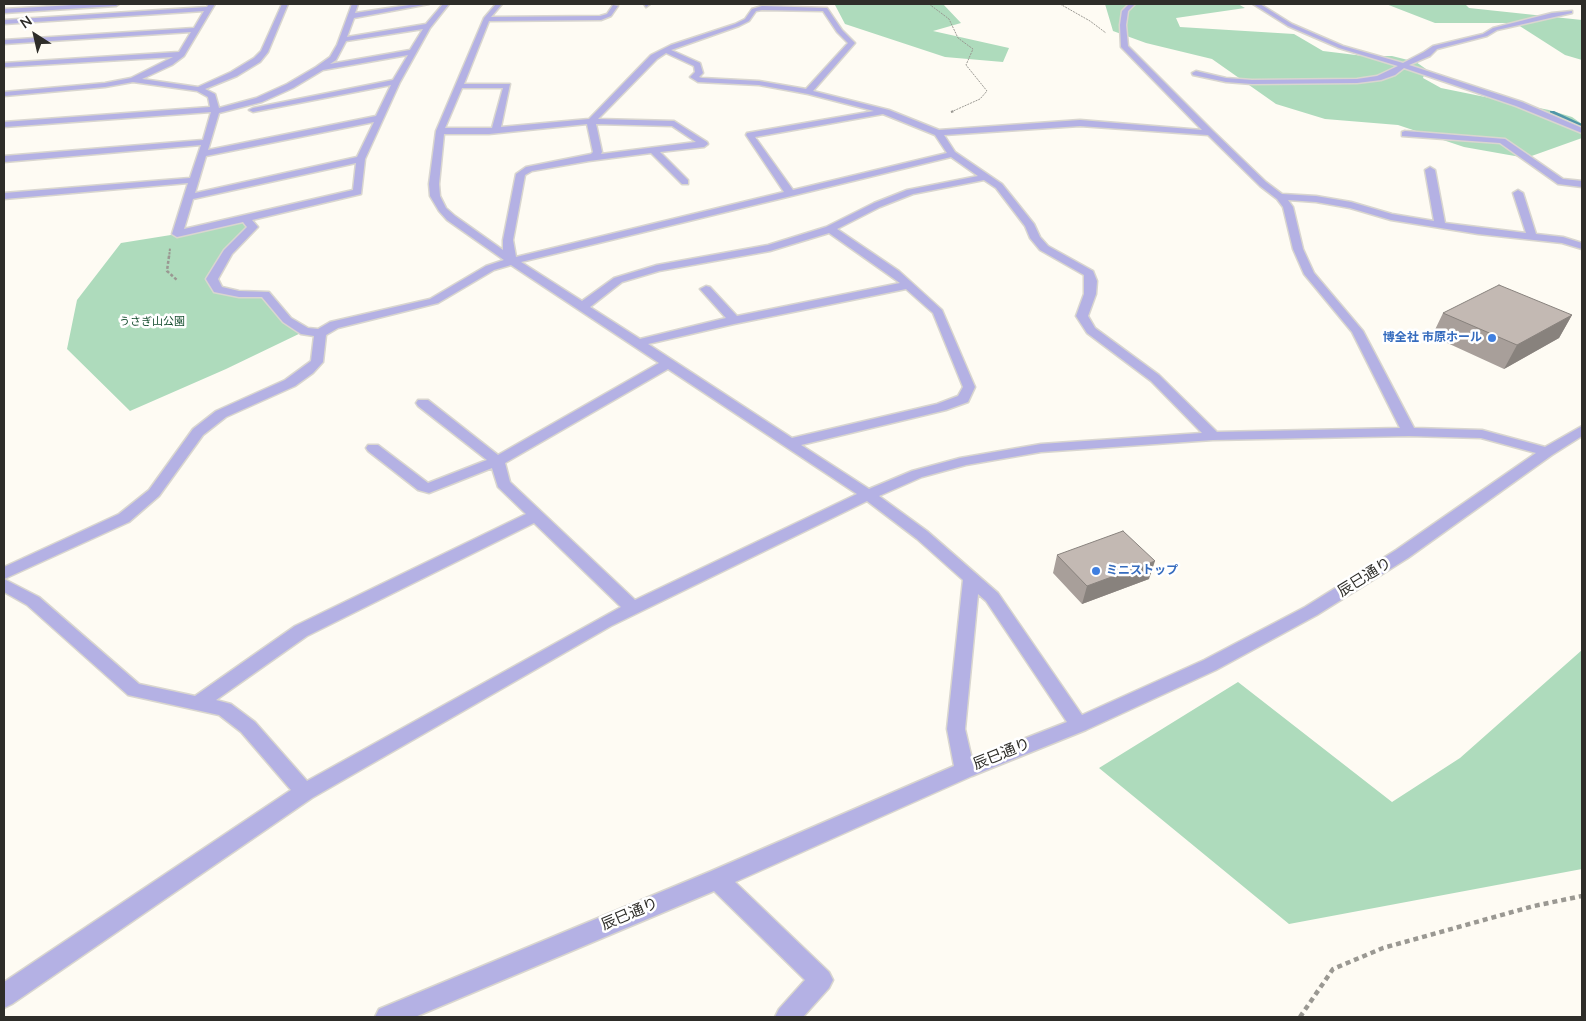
<!DOCTYPE html>
<html>
<head>
<meta charset="utf-8">
<style>
  body { margin:0 }
  #map { position:relative; width:1586px; height:1021px; overflow:hidden; background:#fefbf3; font-family:"Nunito Sans",sans-serif }
  canvas { display:block }
  .frame { position:absolute; inset:0; border:5px solid #2e2d29; pointer-events:none }
  .north { position:absolute; left:10px; top:10px; width:50px; height:50px; -webkit-text-stroke:4px #fff; paint-order:stroke; rotate:325deg; font-size:14px; font-weight:700; line-height:20px; text-align:center; color:#2e2d29 }
  .north::after { content:''; display:block; margin:auto; width:18px; height:22px; background:#2e2d29; clip-path:polygon(50% 0,100% 100%,50% 72%,0 100%) }
</style>
</head>
<body>
<div id="map">
<canvas width="1586" height="1021"></canvas>
<div class="frame"></div>
<div class="north">N</div>
</div>
<script>
const ctx = document.querySelector('canvas').getContext('2d');
ctx.lineJoin = 'round';
function fillPath(path, color) { ctx.fillStyle = color; ctx.fill(path, 'evenodd'); }
const toPath = rows => new Path2D(rows.map(r => 'M' + r).join(''));
function stroke(path, color, width, dash) { ctx.strokeStyle = color; ctx.lineWidth = width; ctx.lineCap = dash ? 'butt' : 'round'; ctx.setLineDash(dash || []); ctx.stroke(path); }
function write(font, color, halo, rows, align = 'center') {
  ctx.font = font + ' "Nunito Sans","Noto Sans JP",sans-serif'; ctx.lineWidth = 5; ctx.setLineDash([]); ctx.textBaseline = 'middle'; ctx.strokeStyle = halo; ctx.fillStyle = color; for (const [text, x, y, turn = 0] of rows) {
    ctx.save(); ctx.translate(x, y); ctx.rotate((+turn || 0) * Math.PI / 180); ctx.textAlign = isNaN(turn) ? turn : align; if (halo) ctx.strokeText(text, 0, 0); ctx.fillText(text, 0, 0); ctx.restore();
  }
}
const green = toPath([
  [837,4,943,4,961,23,933,31,1009,48,1003,62,945,57,845,24,835,5],
  [1105,4,1238,4,1245,8,1176,18,1180,27,1294,34,1323,51,1364,56,1392,56,1416,62,1426,69,1423,78,1441,88,1549,110,1572,117,1582,124,1582,138,1526,158,1464,147,1398,125,1325,119,1276,104,1212,59,1146,43,1113,31],
  [1386,4,1465,4,1469,8,1582,20,1582,60,1565,55,1515,23,1435,23],
  [245,218,253,227,212,280,219,290,265,294,305,331,226,369,130,411,67,349,77,300,121,243,177,234],
  [1582,650,1582,869,1289,924,1099,768,1238,682,1392,802,1460,758]
]);
const stream = toPath([
  [1550,111,1554,111,1582,124,1582,127,1550,113,1550,111]
]);
const pathFar3 = toPath([
  [929,4,949,19,958,38,973,49,966,65,987,91,980,99,951,112],
  [1060,4,1090,21,1106,33]
]);
const pathFar2 = toPath([
  [951,112,954,111],
  [169,258,170,248]
]);
const pathFar1 = toPath([
  [169,256,167,271,178,281]
]);
const path = toPath([
  [1300,1017,1333,969,1383,948,1534,906,1582,896]
]);
const minor = toPath([
  [90,4,119,4,116,6,4,13,4,9,90,4],
  [209,4,215,4,184,56,172,65,142,79,198,87,231,72,254,58,261,51,282,4,288,4,268,52,260,62,237,76,205,89,215,94,219,108,256,98,287,84,316,67,330,57,337,45,352,4,358,4,355,13,416,4,429,4,354,18,347,37,426,24,443,4,449,4,430,28,400,82,365,159,361,194,252,220,258,227,232,254,218,279,222,287,239,291,269,292,291,318,308,328,318,329,330,322,430,299,486,266,504,260,447,220,439,211,430,196,429,184,436,131,484,18,496,4,502,4,491,17,600,16,607,14,613,5,618,6,611,16,601,20,489,21,464,84,510,84,501,127,589,119,651,55,671,45,735,24,745,19,752,9,762,6,827,8,842,30,855,43,813,91,889,110,939,130,1080,120,1202,130,1121,47,1120,25,1122,11,1129,4,1135,4,1128,11,1126,25,1128,46,1213,131,1266,182,1282,194,1316,196,1351,202,1392,214,1434,221,1425,170,1430,167,1435,170,1445,223,1526,233,1513,193,1518,190,1523,193,1536,234,1563,237,1582,243,1582,249,1562,243,1478,234,1391,220,1350,208,1316,202,1288,200,1293,207,1303,249,1314,273,1363,331,1414,428,1482,430,1545,447,1582,426,1582,436,1552,455,1408,558,1317,615,1216,670,1086,730,972,776,735,882,829,972,833,980,829,988,803,1017,775,1017,779,1009,805,980,714,891,415,1017,375,1017,379,1009,709,872,954,766,947,729,963,580,917,539,867,501,611,626,312,798,12,1004,4,1008,4,982,291,790,241,732,219,715,128,695,27,605,4,592,4,579,39,597,139,684,195,696,295,626,526,514,498,487,492,468,429,493,418,490,368,451,366,448,368,445,378,445,428,483,487,460,418,406,416,403,418,400,428,400,498,455,659,363,511,265,494,270,438,303,338,328,326,335,323,362,313,373,295,386,226,417,203,435,159,496,129,522,4,579,4,567,119,514,149,490,193,429,216,411,285,380,311,361,314,336,301,334,283,322,262,297,239,297,214,292,206,279,224,250,247,227,243,222,177,237,172,234,188,183,4,199,4,193,190,178,201,145,4,162,4,156,203,140,211,112,4,127,4,122,210,107,208,97,197,91,133,82,105,87,4,96,4,92,105,83,131,78,173,57,4,67,4,63,179,52,191,32,4,44,4,40,194,28,204,11,4,24,4,20,207,7,209,4],
  [762,10,823,11,837,32,848,43,806,89,759,81,702,78,699,77,703,73,700,63,671,50,739,26,749,21,756,11,762,10],
  [423,29,410,50,330,64,336,60,346,41,423,29],
  [666,53,694,66,695,72,690,77,698,82,759,85,808,94,874,111,747,133,746,135,784,192,516,257,513,240,525,175,532,171,589,161,651,153,682,184,688,184,688,180,660,152,704,147,708,144,707,142,674,121,598,119,657,59,666,53],
  [408,55,393,80,253,108,249,110,253,112,391,85,376,116,208,150,219,113,262,102,293,88,323,70,408,55],
  [462,88,503,88,492,128,445,128,462,88],
  [883,114,935,135,947,153,793,190,755,137,883,114],
  [374,122,357,157,195,193,206,156,374,122],
  [587,124,593,152,591,154,526,167,516,174,503,240,503,250,455,216,446,208,440,196,439,184,444,134,489,134,587,124],
  [596,124,672,126,696,142,601,154,602,152,596,124],
  [1080,126,1208,135,1260,186,1277,199,1283,207,1293,249,1304,274,1352,332,1400,428,1217,432,1159,375,1095,328,1088,316,1096,294,1097,281,1093,271,1048,246,1040,237,1034,224,1002,184,955,152,944,135,1080,126],
  [951,157,978,176,907,190,874,203,826,227,768,245,657,265,614,278,582,301,521,262,951,157],
  [356,163,353,190,184,229,193,199,356,163],
  [984,180,996,188,1025,226,1030,238,1040,250,1084,275,1084,294,1076,316,1087,333,1151,381,1202,433,1041,444,960,458,912,471,869,489,801,445,946,410,968,402,975,387,942,310,899,271,837,229,880,207,913,194,984,180],
  [829,233,900,283,737,316,710,287,706,286,700,289,726,318,640,339,590,307,622,282,659,271,770,251,829,233],
  [906,289,933,313,963,387,958,396,937,404,792,438,648,344,734,324,906,289],
  [668,369,857,494,635,600,510,482,505,463,668,369],
  [1409,436,1481,438,1536,453,1396,550,1305,607,1204,660,1082,715,998,593,927,531,879,496,922,477,966,465,1041,452,1213,440,1409,436],
  [534,523,621,607,307,781,255,722,231,704,216,700,307,636,534,523],
  [978,594,986,601,1067,722,972,759,965,729,978,594],
  [644,4,650,4,646,7,644,4],
  [1253,4,1260,4,1292,24,1343,46,1403,63,1424,52,1433,46,1483,34,1493,28,1552,13,1572,11,1572,13,1497,30,1487,36,1437,49,1430,56,1409,65,1522,102,1582,128,1582,133,1516,106,1404,68,1395,75,1381,80,1357,83,1252,84,1226,82,1193,75,1192,73,1196,71,1226,78,1252,80,1357,79,1377,76,1398,66,1339,48,1288,26,1253,4],
  [1405,131,1505,139,1563,179,1582,181,1582,187,1558,184,1500,143,1402,136,1402,132,1405,131]
]);
const wall = toPath([
  [1443,313,1572,315,1559,338,1504,369,1432,336],
  [1057,555,1149,579,1082,604,1053,573]
]);
const shadedWall = toPath([
  [1572,315,1559,338,1504,369,1517,345],
  [1155,561,1149,579,1082,604,1087,586]
]);
const building = toPath([
  [1499,285,1572,315,1517,345,1443,313,1499,285],
  [1123,531,1155,561,1087,586,1057,555,1123,531]
]);
const markers = [
  [1492,338,5,"#3f7fe0"],
  [1096,571,5,"#3f7fe0"]
];
const farParknames = [
  ["うさぎ山公園",152,322]
];
const shopNames = [
  ["博全社 市原ホール",1482,338],
  ["ミニストップ",1106,571,"left"]
];
const nearStreetnames = [
  ["辰巳通り",1365,578,-32],
  ["辰巳通り",1002,755,-22],
  ["辰巳通り",630,915,-23]
];
fillPath(green, '#aedbbc');
fillPath(stream, '#5096a8');
stroke(minor, '#d9d6cf', 3);
stroke(pathFar3, '#9a9892', 1, [2, 1]);
stroke(pathFar2, '#9a9892', 2, [2.5, 1]);
stroke(pathFar1, '#9a9892', 2.5, [3, 2]);
stroke(path, '#9a9892', 4.5, [5, 4]);
fillPath(minor, '#b4b1e4');
fillPath(wall, '#a89f9a');
fillPath(shadedWall, '#88827d');
fillPath(building, '#c3b9b3');
stroke(building, '#88827d', 1);
for (const [x, y, r, color] of markers) { const dot = new Path2D(); dot.arc(x, y, r, 0, 2 * Math.PI); ctx.fillStyle = color; ctx.fill(dot); stroke(dot, '#fff', 2); }
write('11px', '#164e2f', '#fff', farParknames);
write('bold 12px', '#366cbe', '#fff', shopNames, 'right');
write('15px', '#2e2d29', '#fff', nearStreetnames);
</script>
</body>
</html>
